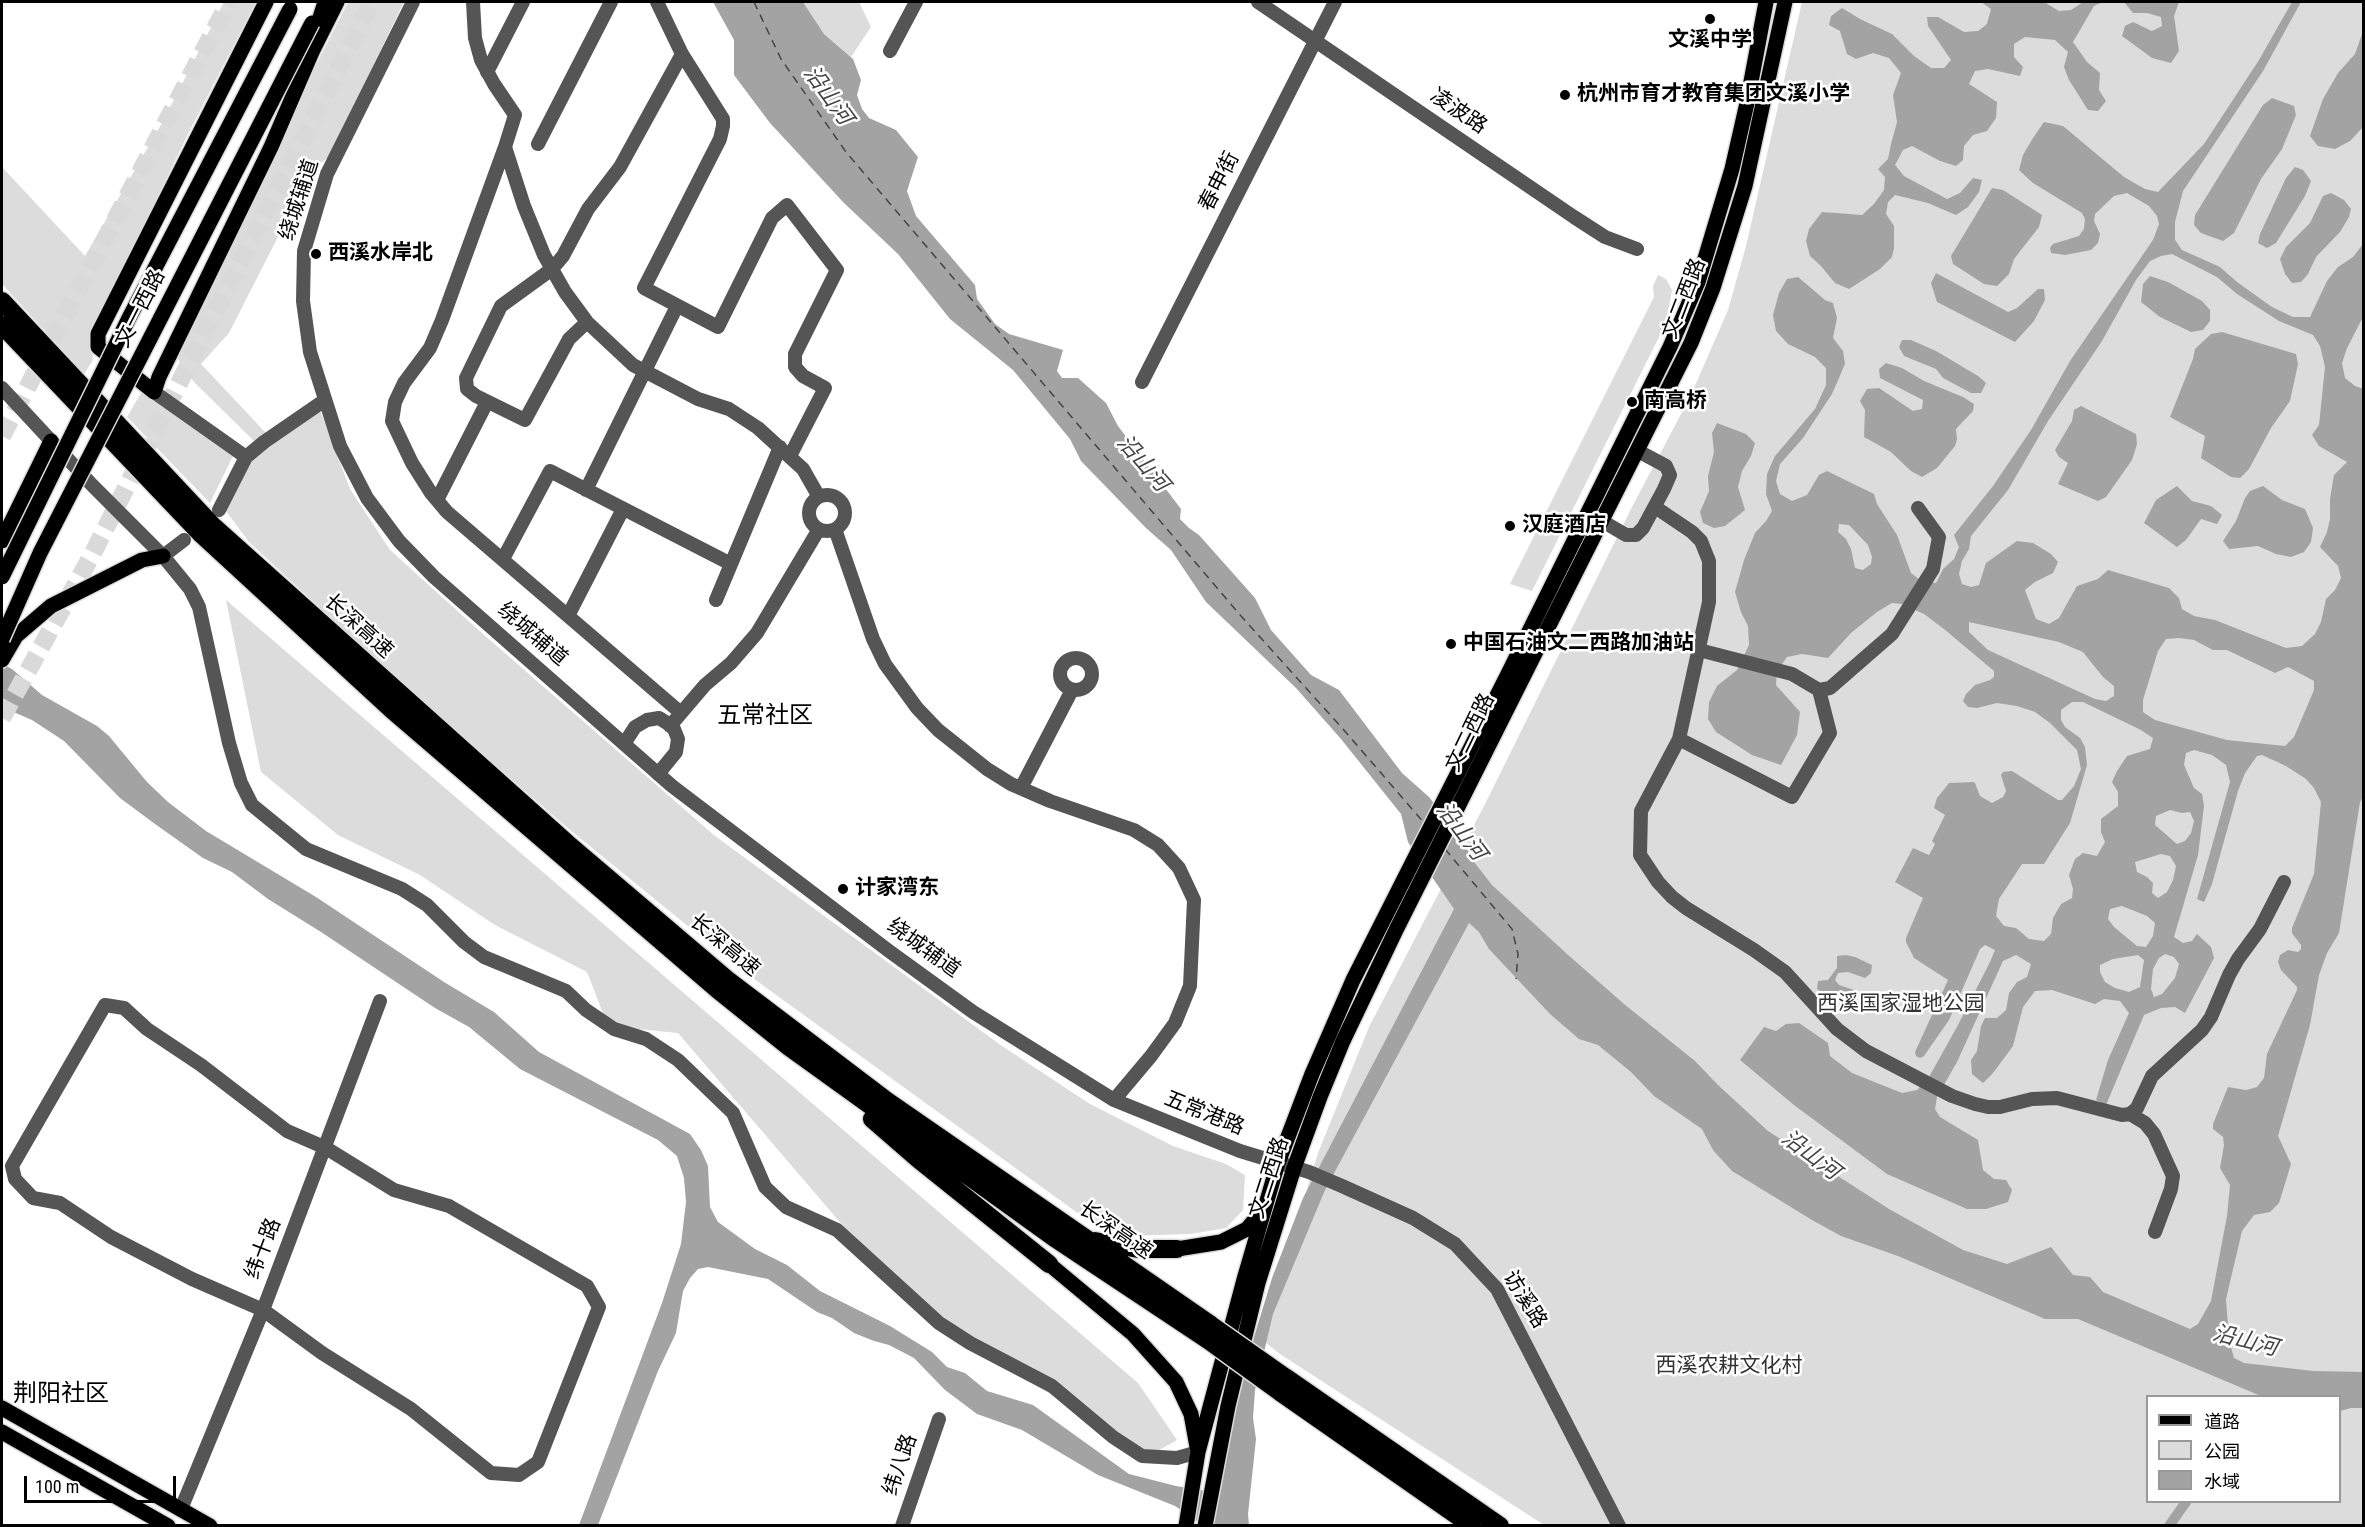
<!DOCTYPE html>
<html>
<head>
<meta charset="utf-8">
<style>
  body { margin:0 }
  #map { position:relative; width:2365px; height:1527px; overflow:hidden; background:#fff; font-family:"Roboto Condensed","Noto Sans SC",sans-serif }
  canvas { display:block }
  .frame { position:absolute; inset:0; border:3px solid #000; pointer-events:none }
  .legend { position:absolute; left:2146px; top:1395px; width:195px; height:108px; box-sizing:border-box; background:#fff; border:2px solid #999; margin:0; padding:8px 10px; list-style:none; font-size:18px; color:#000 }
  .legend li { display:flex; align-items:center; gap:12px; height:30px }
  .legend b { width:30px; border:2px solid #999 }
  .scale { position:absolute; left:24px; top:1476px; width:152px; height:27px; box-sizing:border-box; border:3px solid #000; border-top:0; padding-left:8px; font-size:18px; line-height:21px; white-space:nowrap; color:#000; -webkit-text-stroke:4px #fff; paint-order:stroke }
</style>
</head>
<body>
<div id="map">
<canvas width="2365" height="1527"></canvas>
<div class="frame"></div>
<ul class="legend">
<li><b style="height:8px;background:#000"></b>道路</li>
<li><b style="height:16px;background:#dcdcdc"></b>公园</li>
<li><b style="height:16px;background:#a3a3a3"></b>水域</li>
</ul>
<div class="scale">100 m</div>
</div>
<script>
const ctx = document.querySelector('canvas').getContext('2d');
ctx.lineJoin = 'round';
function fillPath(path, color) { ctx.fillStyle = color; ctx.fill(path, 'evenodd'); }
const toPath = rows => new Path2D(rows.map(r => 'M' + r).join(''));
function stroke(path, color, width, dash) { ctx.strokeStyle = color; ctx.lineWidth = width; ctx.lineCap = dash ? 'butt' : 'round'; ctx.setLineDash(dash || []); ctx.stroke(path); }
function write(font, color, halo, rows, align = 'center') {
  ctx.font = font + ' "Roboto Condensed","Noto Sans SC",sans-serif'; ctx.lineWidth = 5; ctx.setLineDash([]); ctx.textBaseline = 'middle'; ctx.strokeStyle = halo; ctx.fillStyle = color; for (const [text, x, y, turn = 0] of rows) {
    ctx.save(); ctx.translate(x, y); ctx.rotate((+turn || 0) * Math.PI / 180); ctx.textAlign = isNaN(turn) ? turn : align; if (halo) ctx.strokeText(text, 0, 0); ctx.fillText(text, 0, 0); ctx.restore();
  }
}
const green = toPath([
  [224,2,256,2,187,136,91,335,93,360,84,374,2,284,2,167,85,256,162,123],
  [348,2,404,2,329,157,312,170,229,333,201,364,266,433,254,441,195,383,180,365,177,354,251,208,307,83],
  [803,2,859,2,871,27,851,57,824,34],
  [1802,2,2363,2,2363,1525,1544,1525,1280,1354,1261,1339,1318,1153,1369,1027,1485,804,1631,509,1691,395,1728,310,1746,246],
  [2148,1396,2340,1396,2340,1502,2148,1502],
  [1658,275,1666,279,1672,290,1666,323,1532,591,1510,584,1654,297,1653,286],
  [142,391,233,456,210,503,127,417],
  [320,410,350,489,390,550,483,634,715,836,1002,1046,1090,1104,1173,1146,1226,1164,1245,1175,1243,1210,1226,1228,1191,1234,1126,1236,1086,1219,743,971,570,830,414,695,249,542,223,507,250,460],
  [226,600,1138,1383,1177,1440,1147,1457,977,1346,874,1262,678,1033,608,1026,587,972,495,925,420,875,338,835,261,772]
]);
const water = toPath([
  [713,2,803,2,824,34,853,59,861,80,857,95,862,109,869,118,896,130,918,157,907,191,916,216,975,285,977,299,995,324,1009,334,1063,350,1057,371,1062,378,1078,378,1106,403,1118,426,1181,509,1180,519,1189,528,1199,535,1255,598,1271,630,1311,675,1339,690,1402,773,1429,797,1465,843,1474,862,1492,885,1567,954,1624,1004,1695,1061,1718,1085,1768,1131,1889,1209,1963,1250,2007,1264,2051,1247,2073,1275,2090,1277,2103,1292,2190,1329,2198,1324,2211,1301,2227,1216,2230,1185,2220,1168,2224,1145,2223,1137,2213,1129,2213,1124,2228,1087,2246,1090,2257,1087,2264,1078,2267,1054,2297,990,2297,987,2281,970,2278,962,2280,955,2288,950,2298,952,2301,949,2301,945,2292,933,2292,928,2314,874,2321,802,2314,788,2306,779,2286,766,2262,755,2257,756,2245,773,2238,791,2212,884,2204,902,2197,899,2230,782,2226,765,2212,755,2194,750,2186,753,2184,765,2194,788,2202,794,2204,806,2198,855,2174,937,2183,943,2192,941,2197,934,2211,947,2214,958,2185,1013,2175,1007,2161,1008,2144,1015,2106,1105,2096,1100,2108,1060,2129,1013,2120,1001,2104,999,2095,1004,2052,990,2035,991,2023,1007,2013,1046,1993,1073,1983,1083,1972,1074,1971,1060,1977,1051,1981,1026,1985,1018,1997,1018,2006,1010,2009,993,2017,982,2027,977,2031,964,2016,955,2003,961,1957,1062,1937,1097,1935,1109,1940,1117,1978,1140,1983,1170,1994,1179,2006,1180,2012,1190,2008,1202,1986,1209,1967,1209,1887,1174,1794,1105,1740,1060,1764,1027,1776,1031,1786,1024,1799,1023,1828,1043,1830,1056,1852,1073,1902,1093,1917,1090,1929,1077,1958,1025,1990,962,1995,950,1985,945,1980,949,1949,1020,1924,1056,1920,1058,1916,1056,1915,1052,1948,980,1914,958,1906,942,1906,938,1923,898,1895,882,1913,848,1929,855,1935,844,1932,841,1945,815,1934,808,1937,798,1949,783,1973,782,1975,783,1980,796,1992,803,2003,797,2006,791,2001,775,2003,772,2012,771,2058,800,2062,800,2074,786,2081,769,2077,750,2050,723,2035,712,2017,706,1997,703,1977,708,1968,707,1963,701,1966,694,1975,685,1990,680,1994,677,1994,671,1944,629,1924,614,1902,604,1892,603,1877,612,1851,633,1828,658,1802,654,1787,657,1777,671,1776,685,1800,712,1797,735,1781,765,1752,755,1716,732,1708,719,1709,702,1717,686,1737,670,1749,645,1748,626,1741,612,1735,592,1744,560,1755,533,1766,521,1772,511,1766,494,1767,474,1775,456,1815,409,1826,385,1826,368,1815,357,1788,344,1776,331,1773,315,1779,293,1787,279,1798,277,1825,300,1833,303,1837,318,1833,338,1843,351,1845,364,1832,394,1803,438,1780,464,1776,481,1780,494,1792,501,1807,495,1819,475,1827,471,1874,494,1877,504,1897,535,1911,573,1920,580,1936,583,1943,569,1954,559,1959,547,1954,535,1993,486,2031,430,2070,361,2153,240,2159,224,2157,216,2149,206,2127,193,2114,196,2095,214,2094,221,2100,234,2098,243,2091,250,2065,255,2051,253,2050,248,2053,244,2079,236,2084,229,2085,219,2082,213,2033,183,2019,170,2023,155,2033,138,2044,122,2063,126,2124,177,2145,189,2158,192,2204,144,2259,60,2292,2,2301,2,2263,71,2183,191,2175,222,2175,240,2182,250,2220,267,2237,282,2272,307,2293,317,2310,317,2327,281,2338,267,2353,257,2363,244,2363,317,2347,348,2342,363,2345,378,2355,386,2364,389,2363,797,2360,802,2339,933,2327,953,2319,975,2310,1025,2278,1136,2291,1164,2279,1203,2270,1212,2254,1215,2242,1231,2226,1299,2229,1340,2234,1358,2244,1363,2313,1371,2363,1372,2363,1408,2351,1408,2340,1411,2340,1396,2261,1396,2078,1319,2045,1319,1898,1256,1841,1236,1812,1220,1732,1171,1713,1150,1702,1129,1654,1096,1631,1072,1598,1045,1579,1039,1550,1014,1489,949,1479,932,1469,923,1325,1190,1273,1314,1255,1390,1253,1418,1256,1439,1248,1514,1249,1525,1200,1525,1197,1521,1175,1506,1098,1475,1022,1430,977,1414,945,1390,914,1358,889,1345,874,1341,854,1333,832,1318,817,1312,768,1279,708,1267,698,1269,690,1278,683,1291,676,1333,658,1371,598,1525,579,1525,662,1303,681,1244,686,1202,684,1178,677,1156,658,1140,520,1069,469,1027,435,1008,321,932,268,899,232,872,203,858,155,824,120,798,64,741,32,720,2,707,2,664,12,669,42,695,97,726,109,736,147,782,168,802,206,831,316,897,444,982,494,1012,539,1052,690,1134,701,1150,708,1166,710,1207,718,1222,755,1249,787,1265,820,1291,890,1326,932,1352,947,1367,965,1373,987,1391,1033,1405,1129,1474,1176,1486,1207,1491,1272,1278,1303,1198,1454,909,1408,842,1401,814,1341,739,1296,688,1206,602,1171,550,1146,528,1081,461,1070,439,1013,370,950,319,898,254,844,203,770,123,734,75,734,40],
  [2172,254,2217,277,2237,294,2279,321,2313,335,2320,346,2325,367,2319,425,2312,435,2319,446,2347,462,2334,475,2330,499,2330,519,2327,532,2320,547,2338,566,2341,578,2335,590,2326,599,2321,622,2315,634,2302,646,2286,648,2215,620,2194,616,2182,609,2179,598,2169,588,2108,570,2098,579,2077,586,2059,618,2049,624,2036,619,2025,590,2035,582,2053,573,2058,562,2051,554,2033,543,2017,541,1986,563,1979,585,1971,587,1962,584,1959,574,1962,561,1969,549,1971,536,2008,490,2048,421,2102,341,2136,280,2150,261,2161,256],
  [1839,524,1849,525,1868,545,1872,557,1871,564,1863,570,1855,568,1851,549,1846,539,1838,532],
  [1969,622,2059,642,2083,652,2103,677,2114,686,2114,696,2106,701,2095,699,1988,650,1969,632],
  [2179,638,2194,640,2213,650,2227,650,2275,673,2288,667,2314,681,2314,690,2294,737,2285,746,2227,740,2155,720,2143,712,2143,700,2158,651,2166,639],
  [2072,702,2083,702,2141,730,2153,738,2150,749,2127,756,2117,771,2112,782,2118,792,2118,806,2101,819,2101,832,2105,842,2097,856,2083,853,2075,859,2069,875,2073,889,2072,898,2061,904,2053,918,2051,934,2044,941,2029,939,2016,928,2004,926,1996,916,1999,899,2022,864,2044,864,2070,823,2087,765,2085,747,2080,738,2065,727,2061,720,2061,710],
  [2170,810,2182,813,2190,812,2194,821,2191,833,2185,841,2177,844,2155,825,2156,816],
  [2161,854,2170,856,2176,866,2173,880,2167,892,2158,898,2152,893,2153,883,2147,877,2137,872,2135,862],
  [2122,906,2147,916,2155,923,2153,936,2146,947,2137,946,2114,927,2108,919,2110,909],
  [2165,954,2174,957,2179,964,2175,978,2162,994,2154,997,2151,989,2153,969,2159,958],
  [2138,955,2144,960,2140,987,2129,992,2115,988,2105,982,2100,972,2100,965,2113,959],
  [1981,2,2044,2,2059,11,2071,10,2083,2,2103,2,2094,6,2073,42,2087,62,2100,73,2099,90,2106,101,2098,111,2088,110,2069,80,2064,67,2068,52,2055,40,2025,37,2014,44,2014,57,2023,67,2020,76,1988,69,1975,71,1969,84,1997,102,1996,118,1987,131,1973,135,1964,146,1963,160,1956,166,1940,161,1912,146,1903,150,1895,165,1904,176,1947,199,1960,193,1973,178,1982,180,1979,192,1968,207,1956,215,1928,203,1895,195,1888,202,1886,214,1894,226,1894,248,1892,257,1880,269,1849,289,1835,283,1821,266,1810,256,1806,241,1809,229,1822,212,1862,215,1874,204,1884,190,1885,177,1878,169,1888,159,1891,144,1897,122,1893,95,1901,73,1889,58,1873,53,1856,59,1847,54,1840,31,1829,25,1831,16,1842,8,1860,19,1892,34,1914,56,1931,68,1944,68,1951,60,1928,26,1927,17,1938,17,1964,32,1978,31,1987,24,1991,9],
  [2124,2,2179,2,2174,16,2179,51,2171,63,2152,58,2122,36,2125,26,2133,22,2152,31,2162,26,2161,17,2147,13,2133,13],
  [2363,31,2363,127,2350,141,2335,149,2318,146,2310,136,2323,99,2338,73,2355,54],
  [2272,98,2294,106,2296,115,2282,149,2261,179,2234,233,2223,241,2201,233,2194,225,2195,215,2263,105],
  [2295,167,2303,170,2311,181,2305,196,2276,243,2267,248,2258,243,2260,234,2286,178],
  [1992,188,2003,190,2042,215,2039,227,2014,259,2009,274,1997,286,1984,284,1953,264,1951,256],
  [2331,193,2344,200,2351,209,2349,217,2340,232,2316,257,2308,274,2301,282,2292,283,2285,274,2280,259,2286,247,2310,223,2323,196],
  [1936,273,2008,312,2017,308,2038,289,2044,289,2045,300,2034,321,2015,342,1937,302,1931,283],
  [2150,276,2168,282,2202,301,2210,310,2210,321,2203,330,2191,332,2160,317,2141,302,2143,284],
  [2222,332,2296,354,2298,364,2290,401,2271,428,2249,469,2240,478,2231,477,2201,458,2205,436,2170,417,2193,359,2195,349,2211,334],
  [1902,340,1911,340,1936,351,1978,376,1986,383,1981,393,1971,393,1943,378,1936,369,1904,356,1899,347],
  [1886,363,1902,368,1924,381,1963,397,1974,404,1973,411,1956,429,1957,439,1955,446,1937,468,1922,477,1911,471,1891,452,1864,437,1865,410,1860,401,1867,389,1879,388,1913,411,1922,409,1923,400,1880,378,1879,369],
  [2081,406,2136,434,2137,444,2132,460,2106,497,2098,501,2058,484,2068,463,2059,457,2055,450,2072,421,2074,410],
  [1717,423,1746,434,1755,443,1751,456,1742,471,1738,487,1745,510,1725,526,1714,528,1703,523,1700,512,1709,491,1708,476,1714,452,1712,433],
  [2177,486,2192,501,2211,506,2222,515,2217,524,2201,519,2186,540,2177,547,2144,523,2156,500],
  [2263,486,2282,500,2305,509,2313,528,2311,542,2304,552,2291,557,2276,554,2258,546,2229,549,2223,541,2236,521,2245,498,2250,491],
  [1846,955,1855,957,1872,965,1871,973,1865,978,1848,972,1838,973,1835,980,1839,985,1857,991,1857,998,1850,1009,1844,1011,1839,1007,1842,996,1837,993,1823,993,1817,989,1818,981,1828,980,1837,968,1837,956]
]);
const canal = toPath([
  [2169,1526,2186,1502]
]);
const ferry = toPath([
  [754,2,781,59,846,152,1241,616,1343,729,1425,824],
  [1445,849,1512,929,1518,954,1516,979]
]);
const highwayTunnel = toPath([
  [2,436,229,2],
  [2,718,93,553,372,2]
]);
const minor = toPath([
  [413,2,327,174,304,251,303,301,310,352,340,446,367,498,399,541,434,577,672,786,889,951,973,1012,1114,1100,1240,1151,1309,1172,1342,1186,1413,1218,1455,1244,1497,1289,1619,1526],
  [473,2,475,38,481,60,494,84,515,115,505,147,524,206,544,255,565,292,587,322,633,365,698,399,729,409,758,428,803,469,819,497],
  [657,2,682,54,723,119,723,126,720,139,644,288,718,327,772,218,787,205,837,270,795,354,795,367,803,376,825,388,790,456],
  [1258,2,1574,217,1605,237,1637,249],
  [890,51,916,2],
  [487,72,523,2],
  [538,144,611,2],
  [505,147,442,320,430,348,404,383,395,402,392,421,412,463,431,493,447,512,681,713],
  [587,322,569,339,525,420,476,396,467,389,466,378,501,306,552,269,563,256,588,209,620,167,682,54],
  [1142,382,1335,2],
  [2,388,92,485,163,556,190,589,199,607,229,743,241,783,252,805,306,849,402,889,427,905,464,942,484,957,566,991,586,1010,614,1029,646,1039,678,1060,733,1113,765,1187,786,1207,837,1230,939,1323,970,1343,1052,1386,1113,1437,1142,1456,1177,1458,1198,1452],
  [154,392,246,457],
  [586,490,677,306],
  '809 513a18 18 0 1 1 36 0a18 18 0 1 1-36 0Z',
  [437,500,487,402],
  [1655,507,1692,532,1701,541,1709,561,1709,602,1679,739,1641,811,1640,855,1658,882,1672,897,1686,908,1754,950,1785,972,1837,1029,1866,1051,1952,1096,1975,1104,1988,1107,2000,1107,2032,1099,2057,1098,2122,1115,2130,1114,2137,1108,2152,1076,2202,1030,2211,1017,2229,975,2238,959,2260,929,2284,882],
  [219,510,246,457,264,442,325,400],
  [1602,521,1626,535,1636,535,1643,528,1664,489,1670,475,1666,466,1638,451],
  [835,529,873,639,885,664,917,708,938,730,987,769,1011,784,1050,801,1134,830,1158,845,1179,868,1194,900,1190,986,1175,1023,1151,1056,1114,1100],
  [163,556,184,540],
  [503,559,550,471,731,564],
  [716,600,780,447],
  [569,614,623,509],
  [1699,650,1792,674,1819,690,1830,688,1892,634,1933,569,1939,537,1918,508],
  '1060 674a16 16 0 1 1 32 0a16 16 0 1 1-32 0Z',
  [670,726,705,685,731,663,757,633,819,529],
  [1679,739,1792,797,1830,733,1819,690],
  [624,744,635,727,647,720,659,718,667,723,674,729,678,739,676,752,658,774],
  [1021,788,1072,690],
  [105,1005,124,1008,147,1029,201,1065,287,1131,326,1148,394,1190,449,1206,587,1286,599,1307,538,1462,519,1475,491,1473,411,1409,322,1353,263,1310,192,1279,111,1237,60,1203,33,1198,15,1179,12,1166,105,1005],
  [2130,1114,2145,1123,2154,1134,2173,1176,2171,1189,2155,1232],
  [181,1509,263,1310,380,1001],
  [902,1526,939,1419]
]);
const major = toPath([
  [266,2,98,334,98,347,154,392,159,377,271,147,312,52,337,2],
  [316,30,325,2],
  [2,541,51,441],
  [2,660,16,636,51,606,142,560,163,556],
  [1177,1249,1221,1242,1247,1229,1262,1211],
  [1049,1264,1133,1334,1176,1382,1191,1414,1197,1447],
  [2,1408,210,1526],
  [2,1432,168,1526],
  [1186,1526,1198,1452,1245,1276,1278,1163,1312,1074,1353,980,1507,676,1670,347,1698,282,1732,169,1747,103,1766,2],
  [1205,1526,1228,1406,1258,1283,1294,1168,1320,1097,1343,1041,1396,930,1691,343,1713,288,1745,186,1785,2]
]);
const highway = toPath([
  [2,301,212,525,567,843,729,981,887,1101,1211,1325],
  [2,325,202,535,392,710,718,990,789,1047,1053,1237,1208,1340],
  [872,1119,918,1159,1049,1264],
  [1095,1241,1138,1249,1177,1249],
  [1285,1377,1500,1526],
  [1280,1392,1472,1526]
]);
const majorBridge = toPath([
  [2,577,129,318,290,9],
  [2,639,40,553,312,23]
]);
const highwayBridge = toPath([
  [1211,1325,1285,1377],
  [1208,1340,1280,1392]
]);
const markers = [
  [1710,19,6,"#000"],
  [1565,95,6,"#000"],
  [316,254,6,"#000"],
  [1632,402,6,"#000"],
  [1510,526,6,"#000"],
  [1451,644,6,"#000"],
  [843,889,6,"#000"]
];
const poiNames = [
  ["文溪中学",1710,41,"center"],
  ["杭州市育才教育集团文溪小学",1577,95],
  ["西溪水岸北",328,254],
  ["南高桥",1644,402],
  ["汉庭酒店",1522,526],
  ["中国石油文二西路加油站",1463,644],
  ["计家湾东",855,889]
];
const streetNames = [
  ["凌波路",1458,112,34],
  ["春申街",1220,182,-63],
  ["绕城辅道",300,200,-72],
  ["文二西路",1685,299,-69],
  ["文一西路",141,309,-63],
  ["长深高速",358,627,42],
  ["绕城辅道",532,635,41],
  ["文二西路",1471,733,-64],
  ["长深高速",724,946,40],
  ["绕城辅道",923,949,36],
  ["五常港路",1204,1114,22],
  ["文二西路",1270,1178,-72],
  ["长深高速",1115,1231,35],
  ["纬十路",264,1249,-69],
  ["访溪路",1524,1300,58],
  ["纬八路",901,1465,-71]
];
const parkNames = [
  ["西溪国家湿地公园",1901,1005],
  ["西溪农耕文化村",1729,1367]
];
const waterNames = [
  ["沿山河",827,96,54],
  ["沿山河",1142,464,49],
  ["沿山河",1460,832,53],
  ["沿山河",1810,1156,37],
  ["沿山河",2245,1342,14]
];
const quarterNames = [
  ["五常社区",765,717],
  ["荆阳社区",61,1395]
];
fillPath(green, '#dcdcdc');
fillPath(water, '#a3a3a3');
stroke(canal, '#a3a3a3', 10);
stroke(ferry, '#444', 1.5, [8, 6]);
stroke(highwayTunnel, '#d9d9d9', 18, [18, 9]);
stroke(major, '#dbdbdb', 18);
stroke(highway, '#dbdbdb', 21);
stroke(minor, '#555', 14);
stroke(major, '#000', 15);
stroke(highway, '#000', 18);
stroke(majorBridge, '#dbdbdb', 18, []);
stroke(highwayBridge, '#dbdbdb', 21, []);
stroke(majorBridge, '#000', 15);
stroke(highwayBridge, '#000', 18);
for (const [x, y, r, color] of markers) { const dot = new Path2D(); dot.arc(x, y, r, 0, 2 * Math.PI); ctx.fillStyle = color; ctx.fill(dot); stroke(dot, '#fff', 2); }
write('bold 21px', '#000', '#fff', poiNames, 'left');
write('21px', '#000', '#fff', streetNames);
write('21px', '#333', '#fff', parkNames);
write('italic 22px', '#444', '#fff', waterNames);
write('24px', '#000', '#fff', quarterNames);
</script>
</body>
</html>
